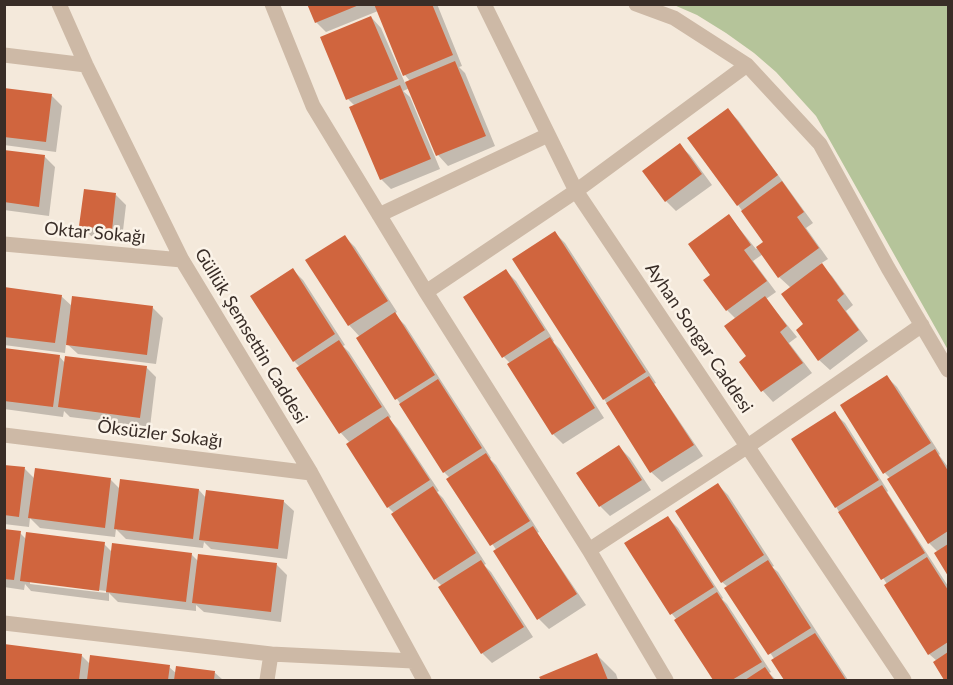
<!DOCTYPE html>
<html>
<head>
<meta charset="utf-8">
<style>
  body { margin:0 }
  #map { position:relative; width:953px; height:685px; overflow:hidden; background:#f4e9db; font-family:Lato,sans-serif }
  canvas { display:block }
  .frame { position:absolute; inset:0; border:6px solid #392d27; pointer-events:none }
</style>
</head>
<body>
<div id="map">
<canvas width="953" height="685"></canvas>
<div class="frame"></div>
</div>
<script>
const ctx = document.querySelector('canvas').getContext('2d');
ctx.lineJoin = 'round';
function fillPath(path, color) { ctx.fillStyle = color; ctx.fill(path, 'evenodd'); }
const toPath = rows => new Path2D(rows.map(r => 'M' + r).join(''));
function stroke(path, color, width, dash) { ctx.strokeStyle = color; ctx.lineWidth = width; ctx.lineCap = dash ? 'butt' : 'round'; ctx.setLineDash(dash || []); ctx.stroke(path); }
function write(font, color, halo, rows, align = 'center') {
  ctx.font = font + ' Lato,sans-serif'; ctx.lineWidth = 5; ctx.setLineDash([]); ctx.textBaseline = 'middle'; ctx.strokeStyle = halo; ctx.fillStyle = color; for (const [text, x, y, turn = 0] of rows) {
    ctx.save(); ctx.translate(x, y); ctx.rotate((+turn || 0) * Math.PI / 180); ctx.textAlign = isNaN(turn) ? turn : align; if (halo) ctx.strokeText(text, 0, 0); ctx.fillText(text, 0, 0); ctx.restore();
  }
}
const green = toPath([
  [674,5,948,5,948,350,816,116,776,72,754,53,726,33,697,15]
]);
const shadow = toPath([
  [309,4,437,4,462,66,459,67,465,73,495,146,448,166,438,155,410,88,403,91,410,97,440,169,391,189,381,179,355,106,348,99,371,17,381,28,405,83,410,81,405,75,378,11,326,32,316,22],
  [4,90,52,96,62,106,56,152,4,145],
  [728,110,738,120,813,223,806,228,828,259,820,264,832,276,853,305,846,311,868,341,830,370,819,360,791,288,779,277,763,254,753,261,776,292,766,299,797,337,789,343,812,373,773,402,763,391,741,362,748,356,736,319,727,310,712,275,729,216,756,249,765,242,738,205],
  [679,145,690,155,712,185,676,211,666,201],
  [4,152,45,157,55,167,49,216,4,210],
  [116,195,126,205,122,239,91,236,81,225],
  [555,233,565,243,656,383,654,384,703,456,662,482,651,472,604,399],
  [345,237,355,247,397,312,394,314,405,325,491,458,490,459,496,465,539,532,537,533,586,605,549,629,539,619,497,551,448,479,450,478,444,472,358,338,360,337,349,325,307,261],
  [293,270,303,280,345,345,343,346,349,352,391,417,389,419,398,429,439,491,437,492,443,498,486,564,484,565,491,572,533,637,492,663,482,653,442,586,435,579,393,514,394,513,388,507,348,444,350,443,341,433,298,368,300,367,294,361],
  [506,271,516,281,554,341,553,342,560,349,604,418,563,444,553,434,511,364,504,357],
  [4,289,61,296,73,307,152,307,163,318,156,364,78,354,66,343,65,353,4,345],
  [4,350,59,356,65,363,146,367,156,377,150,427,70,417,64,411,63,417,4,409],
  [887,377,897,387,940,454,939,455,948,467,948,573,936,553,938,552,929,543,891,479,885,473],
  [834,413,845,423,888,491,887,492,948,586,948,680,946,680,935,663,937,661,929,654,887,584,836,507],
  [619,447,630,458,651,490,610,516,600,506],
  [4,466,25,469,35,479,111,480,120,489,199,490,206,498,283,501,294,511,287,559,211,549,204,542,203,548,126,539,116,529,115,537,40,528,30,518,29,527,4,524],
  [718,485,728,495,774,566,772,567,778,572,848,680,786,680,773,661,775,660,726,588,728,587,722,582],
  [668,518,678,528,723,598,722,599,727,604,771,672,769,673,776,680,714,680,676,621,677,620,672,614,626,544],
  [4,531,20,533,26,539,104,544,112,552,191,554,199,562,277,565,287,575,281,622,204,612,196,605,196,611,118,602,109,593,109,601,31,591,25,584,24,590,4,587],
  [30,581,106,591,106,593,30,584],
  [4,651,82,656,90,664,169,667,177,674,214,672,223,680,4,680],
  [597,655,616,674,618,680,542,680,541,678]
]);
const building = toPath([
  [307,4,359,4,359,5,315,23],
  [374,4,432,4,453,55,403,76],
  [371,16,398,79,346,100,320,37],
  [455,61,486,136,436,156,405,82],
  [400,85,431,159,380,180,349,107],
  [4,88,52,94,46,142,4,137],
  [728,108,778,175,737,206,687,138],
  [680,143,702,174,665,202,642,171],
  [4,150,45,155,39,207,4,202],
  [782,181,804,212,797,217,819,248,778,278,756,247,763,242,741,211],
  [84,189,116,193,112,230,79,226],
  [729,214,751,245,744,250,767,281,726,311,703,280,710,275,688,244],
  [555,231,646,372,603,400,512,259],
  [345,235,388,301,348,326,305,260],
  [822,263,844,294,837,300,859,330,818,361,796,330,803,324,781,294],
  [293,268,335,334,293,362,250,296],
  [506,269,545,330,502,358,463,297],
  [4,287,62,295,55,343,4,337],
  [72,296,153,306,147,355,66,345],
  [765,296,787,326,780,332,803,363,761,392,739,362,746,356,724,326],
  [395,312,435,375,395,400,356,338],
  [550,337,595,408,552,435,507,364],
  [339,340,382,407,339,434,296,368],
  [4,348,60,355,53,407,4,401],
  [65,356,147,366,140,418,58,407],
  [887,375,931,443,883,474,840,405],
  [649,376,694,445,650,473,606,403],
  [438,379,482,448,443,473,399,404],
  [835,411,879,480,835,508,791,439],
  [388,416,430,480,387,508,346,444],
  [619,445,642,480,599,507,576,473],
  [935,449,948,471,948,531,928,544,887,479],
  [486,453,530,521,490,546,446,479],
  [4,465,25,467,19,517,4,515],
  [35,468,111,478,105,528,28,518],
  [120,479,199,489,193,539,114,529],
  [718,483,764,555,721,583,675,511],
  [882,485,925,553,881,580,838,512],
  [433,486,476,553,434,580,391,514],
  [206,490,284,500,278,549,199,540],
  [668,516,714,587,670,615,624,543],
  [533,526,577,594,537,620,493,551],
  [4,529,21,531,14,580,4,579],
  [26,532,105,542,99,591,20,581],
  [112,543,192,553,186,602,106,592],
  [948,544,948,576,934,553],
  [198,554,277,563,271,612,192,603],
  [927,557,948,590,948,642,928,655,884,585],
  [481,560,524,627,481,654,438,587],
  [768,560,811,628,768,655,724,588],
  [717,592,762,662,732,680,713,680,674,620],
  [815,633,837,666,846,680,784,680,771,660],
  [4,644,82,654,79,680,4,680],
  [948,652,948,680,944,680,933,662],
  [597,653,608,680,541,680,539,677],
  [90,655,170,665,168,680,87,680],
  [176,666,215,671,214,680,174,680],
  [765,667,774,680,745,680]
]);
const street = toPath([
  [59,4,86,65,182,260,311,473,424,680],
  [272,4,313,106,426,292,589,550,666,680],
  [484,4,576,191,904,680],
  [636,4,674,18,747,65,820,144,888,268,948,370],
  [4,55,86,65],
  [379,215,548,135],
  [4,244,182,260],
  [426,292,576,191,747,65],
  [4,435,311,473],
  [589,550,748,446,922,325],
  [4,623,271,654,413,661],
  [267,680,271,654]
]);
const streetNames = [
  ["Oktar Sokağı",95,233,5],
  ["Güllük Şemsettin Caddesi",251,336,59],
  ["Ayhan Songar Caddesi",699,338,56],
  ["Öksüzler Sokağı",160,434,7]
];
fillPath(green, '#b5c49a');
fillPath(shadow, '#0003');
fillPath(building, '#d0653e');
stroke(street, '#cdb9a6', 15);
write('18px', '#392d27', '#fbf3e8', streetNames);
</script>
</body>
</html>
